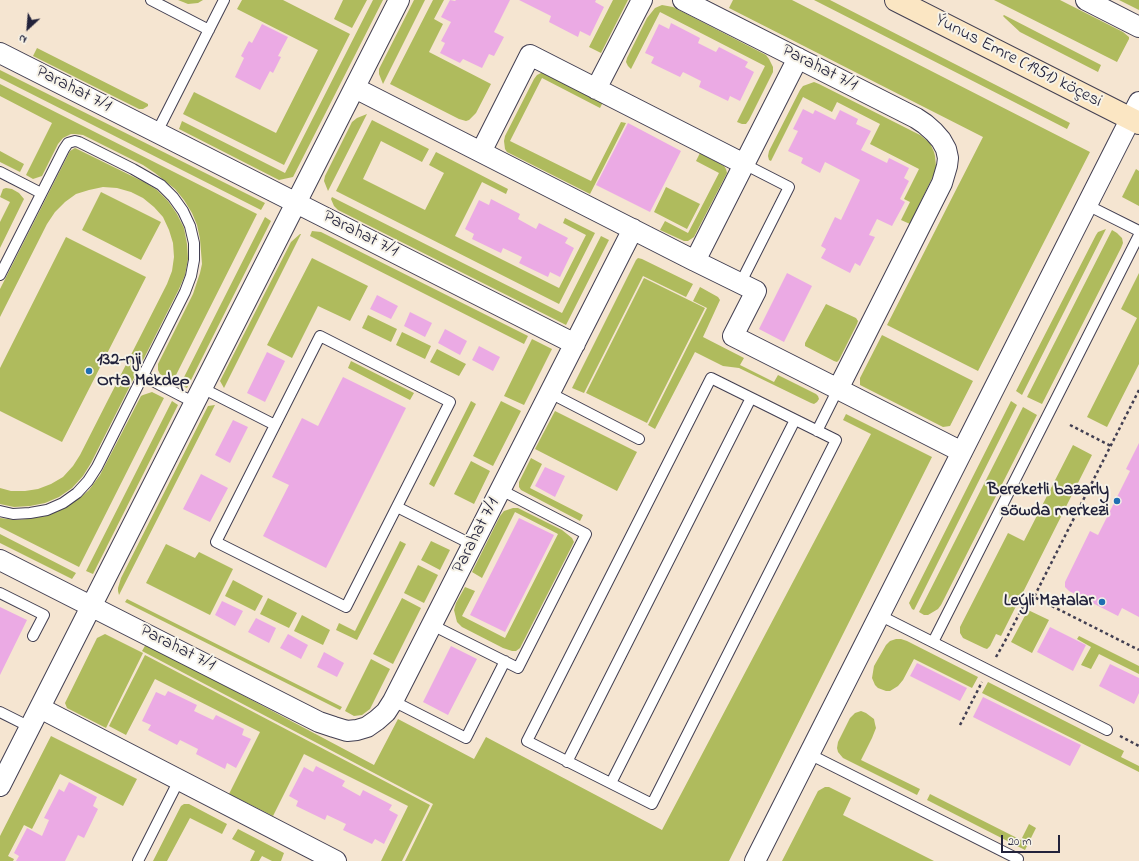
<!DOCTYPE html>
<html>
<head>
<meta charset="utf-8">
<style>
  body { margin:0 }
  #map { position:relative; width:1139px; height:861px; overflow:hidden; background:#f5e5d1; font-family:"Indie Flower",sans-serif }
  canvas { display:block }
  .north { position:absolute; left:8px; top:8px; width:40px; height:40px; -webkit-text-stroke:3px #f7f3e8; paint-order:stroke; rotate:206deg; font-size:11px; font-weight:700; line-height:16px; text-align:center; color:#22223b }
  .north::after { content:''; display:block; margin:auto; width:14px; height:18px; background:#22223b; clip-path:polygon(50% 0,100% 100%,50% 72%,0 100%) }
  .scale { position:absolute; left:1001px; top:835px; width:59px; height:18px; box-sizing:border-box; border:2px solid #22223b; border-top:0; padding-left:5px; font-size:12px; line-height:14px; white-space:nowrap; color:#22223b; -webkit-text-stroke:3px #f7f3e8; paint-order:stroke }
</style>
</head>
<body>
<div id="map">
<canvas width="1139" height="861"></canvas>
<div class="north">N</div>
<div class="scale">20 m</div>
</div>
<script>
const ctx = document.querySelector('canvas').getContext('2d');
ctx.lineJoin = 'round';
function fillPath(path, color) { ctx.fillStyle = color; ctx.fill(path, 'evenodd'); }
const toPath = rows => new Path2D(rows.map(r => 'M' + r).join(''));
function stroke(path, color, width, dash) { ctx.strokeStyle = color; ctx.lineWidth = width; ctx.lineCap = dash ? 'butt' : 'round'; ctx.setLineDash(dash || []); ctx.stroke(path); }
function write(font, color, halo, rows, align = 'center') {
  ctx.font = font + ' "Indie Flower",sans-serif'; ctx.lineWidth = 4; ctx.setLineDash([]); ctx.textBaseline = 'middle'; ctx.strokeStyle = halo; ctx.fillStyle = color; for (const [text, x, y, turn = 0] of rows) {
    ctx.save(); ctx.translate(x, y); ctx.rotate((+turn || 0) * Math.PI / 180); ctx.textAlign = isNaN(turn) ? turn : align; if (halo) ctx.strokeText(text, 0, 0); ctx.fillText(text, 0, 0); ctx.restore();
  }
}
const green = toPath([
  [178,0,203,0,198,3,188,4],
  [242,0,283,0,350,34,284,165,183,114,194,92,276,133,318,50,237,9],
  [343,0,367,0,352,28,334,19],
  [373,0,383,0,293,177,279,180,179,129,182,121,285,173],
  [414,0,425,0,383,84,379,74,379,69],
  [433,0,444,0,434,19,443,24,429,52,491,84,476,113,469,120,466,121,459,119,390,84],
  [613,0,628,0,601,53,589,47],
  [733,0,792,0,1090,152,978,371,887,325,983,137,729,8],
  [814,0,830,0,1070,123,1067,129],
  [994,0,1060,0,1123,32,1129,37,1129,39,1117,62],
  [1119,0,1139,0,1139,10],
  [662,5,673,7,766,55,769,59,773,67,773,72,749,120,746,124,742,124,737,122,765,66,660,12,631,69,628,66,626,62,627,58,647,18,655,8],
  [1004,15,1101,65,1098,72,1020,32,1006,19,1003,16],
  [37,48,148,104,148,106,143,109,139,109,33,56],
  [0,70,265,203,261,210,0,78],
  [541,73,544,73,603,102,600,108,542,78,510,141,591,181,621,122,626,123,590,194,507,152,505,149,504,141,505,136,534,79,537,75],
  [814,82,819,84,920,135,930,143,934,152,935,156,936,166,934,174,910,224,901,220,910,202,904,199,919,169,870,144,880,124,837,102,832,112,803,97,771,161,769,160,768,156,769,151,800,90,803,86],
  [0,84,257,214,173,381,160,374,158,370,158,364,193,294,200,273,202,264,200,239,197,225,192,213,184,200,175,189,155,173,143,165,83,135,75,134,71,134,63,138,58,144,42,176,33,179,26,175,52,123,0,96],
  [367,114,328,191,324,181,325,176,352,122,357,118],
  [372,120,429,149,422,162,381,141,363,179,425,210,444,173,429,165,436,152,508,189,506,194,482,182,455,236,559,288,586,235,563,223,565,218,595,233,559,304,336,191],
  [75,148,144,182,157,190,168,201,177,214,184,228,187,244,188,259,185,275,179,289,91,463,83,476,72,488,59,497,45,503,30,506,14,507,0,504,0,488,11,491,25,491,38,489,51,484,63,477,73,466,80,455,167,284,172,271,174,257,173,243,169,230,163,217,154,207,143,198,131,192,117,188,103,187,89,190,76,194,65,202,55,212,47,224,0,317,0,289,70,151],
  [0,151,24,164,20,172,0,162],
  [700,153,724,166,726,169,727,173,694,237,688,241,684,241,660,230,665,221,688,233,719,173,696,161],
  [1136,169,1139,171,1139,206,1122,197],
  [666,187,700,204,687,229,654,212],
  [6,188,12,189,19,193,24,199,0,248,0,222,10,202,0,197,3,189],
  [101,192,161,222,141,260,82,230],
  [332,197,562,313,601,236,609,240,566,325,338,210,334,206,331,199],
  [265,217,271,221,187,388,180,385],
  [1106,229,1022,395,1016,391,1096,235,1098,232],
  [1112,230,1117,233,1122,238,1123,243,1121,248,1042,404,1027,397],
  [312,231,321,232,528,336,524,344,310,236],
  [300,234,301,234,224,388,220,381,291,242],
  [66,237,146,277,62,442,0,411,0,368],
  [312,258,368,286,350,321,318,306,292,358,267,345],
  [638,258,642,259,693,284,686,297,643,276,584,393,572,388,636,260],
  [1139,273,1139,364,1107,427,1087,417,1137,318,1121,309],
  [644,278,705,308,647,423,586,393],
  [700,287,718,297,720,300,703,337,744,358,740,365,774,382,778,375,816,394,818,396,819,399,817,402,814,404,811,403,739,368,723,366,695,352,655,429,648,425,707,308,693,301],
  [826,304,856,318,858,321,857,324,839,360,837,362,834,361,805,346,805,343],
  [368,315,397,329,391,342,362,328],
  [402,332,431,346,425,359,396,345],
  [882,335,973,381,950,426,943,427,860,385,860,378],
  [532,339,552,349,524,405,504,396],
  [437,349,466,364,459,376,430,362],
  [351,361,414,393,410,400,348,368],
  [152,392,164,398,79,567,0,527,0,518,16,520,27,519,46,516,64,508,81,497,89,490,100,475,141,396,143,395],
  [172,401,178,405,93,574,86,571],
  [471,401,476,404,434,487,429,484],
  [501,401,521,411,493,466,473,456],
  [1011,401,1017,405,914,610,912,609,909,603],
  [215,405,119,595,118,591,118,588,121,578,208,406],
  [1023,407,1037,415,941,605,938,609,928,615,924,615,919,612],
  [555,411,637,452,617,491,535,449],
  [846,414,932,457,729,861,405,861,433,804,142,651,146,644,374,765,398,719,474,759,486,737,662,830,871,434,843,420],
  [1073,445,1092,455,1001,636,996,634,990,646,987,649,984,648,963,638,960,633,960,627,1008,533,1024,541],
  [531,458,542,464,530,488,583,515,580,521,521,490,519,487,519,482],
  [471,461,490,471,474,504,454,494],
  [513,508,518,508,562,530,572,538,574,542,520,648,516,651,512,651,503,648,462,627,457,622,454,610,456,603,465,587,475,591,462,616,505,638,558,534,515,512,482,578,472,572,500,516,504,511],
  [0,534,76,573,72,579,0,543],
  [400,541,406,544,357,640,336,630,339,623,355,631],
  [431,541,450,550,440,570,421,560],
  [166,544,195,558,199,552,233,569,210,615,146,583],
  [418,565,438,575,424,603,404,593],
  [233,580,263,596,255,611,225,596],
  [268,598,297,613,289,628,260,614],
  [402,598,421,608,393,664,373,654],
  [127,599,342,707,340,710,125,602],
  [1028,610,1049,620,1032,653,1011,642],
  [302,615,330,630,323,645,294,631],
  [105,634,143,653,106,728,67,708,65,703,97,638],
  [1079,636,1139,666,1139,674,1099,654,1091,669,1081,665,1091,647,1077,639],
  [896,639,901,639,907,641,978,677,972,688,914,659,903,680,898,686,890,691,886,691,878,688,875,685,872,678,874,666,886,645,890,641],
  [145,655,430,805,402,861,381,861,408,806,304,754,273,816,229,794,260,732,155,679,126,735,109,726],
  [371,659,390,669,370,709,362,715,354,716,345,711],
  [988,682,1124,751,1121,757,1139,766,1139,772,982,693],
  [861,711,866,713,874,719,875,724,876,728,872,738,861,760,920,789,917,795,843,758,838,752,837,748,838,742,850,718,855,713],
  [51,736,137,779,123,806,60,774,32,829,24,825,8,856,14,859,13,861,0,861,0,836],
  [825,787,829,787,851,798,843,815,934,861,782,861,818,791],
  [930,794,1021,840,1029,824,1036,828,1025,850,927,800],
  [184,804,189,804,227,824,222,834,190,818,167,861,153,861,181,806],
  [238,829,284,853,281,861,272,861,262,856,259,861,250,861,255,851,232,839]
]);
const building = toPath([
  [450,0,455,1,456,0,510,0,494,32,504,37,494,56,489,54,482,68,463,59,460,63,440,53,445,43,441,41,451,22,441,17],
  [519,0,596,0,595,2,604,7,590,36,580,31,578,37,549,22,551,16],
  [671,23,700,38,698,43,716,52,719,47,748,62,745,67,754,72,740,101,730,96,728,101,699,87,701,81,683,72,680,77,651,63,654,57,645,53,659,24,669,29],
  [262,24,288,37,278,56,281,57,273,73,270,71,260,90,235,77,244,58,241,56,249,41,252,43],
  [803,109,813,114,815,110,835,120,840,110,858,119,856,124,871,131,861,150,887,163,889,158,909,168,904,178,909,181,900,199,905,202,892,226,877,219,869,235,875,237,860,266,855,263,850,273,821,258,826,249,821,246,835,217,841,220,860,180,825,162,820,173,801,163,803,158,788,151,798,131,793,129],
  [628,123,681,151,650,212,596,185],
  [491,199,520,214,518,219,536,229,539,223,568,238,565,243,574,248,560,277,550,272,548,277,519,263,522,257,503,248,501,253,472,239,474,234,465,229,479,200,489,205],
  [787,273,812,286,784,342,759,329],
  [377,295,398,306,391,319,370,309],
  [410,312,432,323,425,337,404,326],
  [445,329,467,341,460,355,438,343],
  [479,346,500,357,493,371,472,360],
  [267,352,285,361,265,402,247,393],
  [343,377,406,408,326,568,263,536,289,485,272,477,302,418,318,426],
  [233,420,248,427,230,463,215,455],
  [1139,443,1139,617,1122,608,1118,616,1069,591,1065,587,1065,582,1090,531,1098,535,1130,471,1126,469],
  [545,467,565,476,555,497,535,486],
  [201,474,228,488,210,522,183,509],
  [519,518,554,535,505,632,470,615],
  [222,601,243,611,235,626,215,615],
  [0,607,27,620,0,675],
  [256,618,276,628,269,643,248,632],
  [1050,627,1086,645,1073,671,1037,652],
  [288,634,308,645,301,659,280,648],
  [451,646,477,659,448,715,423,702],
  [324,652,344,663,337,677,317,667],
  [917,663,967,688,960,701,910,676],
  [1110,664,1139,678,1139,693,1134,704,1099,686],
  [168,691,197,705,194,711,213,720,216,715,244,729,242,735,251,739,236,768,227,763,225,769,196,754,198,749,180,740,177,745,148,730,151,725,142,721,156,692,165,696],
  [983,697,1081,745,1070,766,973,717],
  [316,766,345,781,342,786,360,796,363,790,392,805,389,810,398,815,384,844,375,839,372,844,343,830,346,824,327,815,325,820,296,806,298,801,289,796,304,767,313,772],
  [69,782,97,797,93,806,98,809,84,838,78,835,65,861,16,861,19,856,14,853,27,828,42,836,49,820,44,818,59,789,64,792]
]);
const path = toPath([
  [1139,390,1034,597,1139,650],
  [1070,425,1111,446],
  [996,657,1004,643,1029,595,1034,597],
  [960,725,982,682],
  [1120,736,1139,746]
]);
const lane = toPath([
  [151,0,209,30],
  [157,132,224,0],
  [0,172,41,193],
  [1087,205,1139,231],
  [0,275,64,149,68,143,75,141,79,142,133,169,161,185,173,197,183,211,190,226,194,243,194,260,191,276,185,292,97,467,88,481,77,493,63,503,47,510,30,513,13,514,0,511],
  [740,284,789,187,744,164],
  [320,336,450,402,346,607,216,542,320,336],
  [143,376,195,403],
  [711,378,836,440,652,804,527,741,711,378],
  [202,388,275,425],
  [550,393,639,439],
  [817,431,838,389],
  [397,507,473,545],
  [0,593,44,615,33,636],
  [879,615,1107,730],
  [432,625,518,668,586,534,501,490],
  [933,642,1139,235],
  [393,701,466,738,505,661],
  [0,712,30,727],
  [809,754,1018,859],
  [567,762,751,398],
  [611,783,795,420],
  [138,861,179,780]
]);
const street = toPath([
  [683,0,916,118,925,124,934,132,941,140,946,149,948,158,947,166,942,183,838,389,733,336,756,291,695,261,798,58],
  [1086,0,1139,27],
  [0,53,575,344],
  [355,88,695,261],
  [596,89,642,0],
  [481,152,530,55,744,164],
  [838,389,962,452],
  [0,560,319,722,334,727,347,731,357,730,367,727,377,720,386,712,393,701,633,229],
  [40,708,336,861],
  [0,786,399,0],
  [755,861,1139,102]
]);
const secondary = toPath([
  [896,0,1139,123]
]);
const markers = [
  [89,371,4,"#1f6fb2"],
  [1117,501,4,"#1f6fb2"],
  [1102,602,4,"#1f6fb2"]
];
const streetNames = [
  ["Ýunus Emre (1951) köçesi",1018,62,27],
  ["Parahat 7/1",819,69,27],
  ["Parahat 7/1",73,90,27],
  ["Parahat 7/1",360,235,27],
  ["Parahat 7/1",477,536,-63],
  ["Parahat 7/1",177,649,27]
];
const poiNames = [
  ["132-nji",97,361,"left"],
  ["Orta Mekdep",97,382,"left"],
  ["Bereketli bazarly",1109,491],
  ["söwda merkezi",1109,512],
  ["Leýli Matalar",1094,602]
];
fillPath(green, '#afbb5d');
fillPath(building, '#ebaae4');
stroke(lane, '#423f52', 12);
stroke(street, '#423f52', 22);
stroke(secondary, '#423f52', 24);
stroke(path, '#423f52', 2.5, [3, 3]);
stroke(lane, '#fff', 10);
stroke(street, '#fff', 20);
stroke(secondary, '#fbe6c3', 22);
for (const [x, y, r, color] of markers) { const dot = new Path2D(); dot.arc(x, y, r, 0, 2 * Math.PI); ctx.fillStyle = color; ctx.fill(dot); stroke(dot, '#f7f3e8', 1.5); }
write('18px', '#22223b', '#f7f3e8', streetNames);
write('bold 18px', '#22223b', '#f7f3e8', poiNames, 'right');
</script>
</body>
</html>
